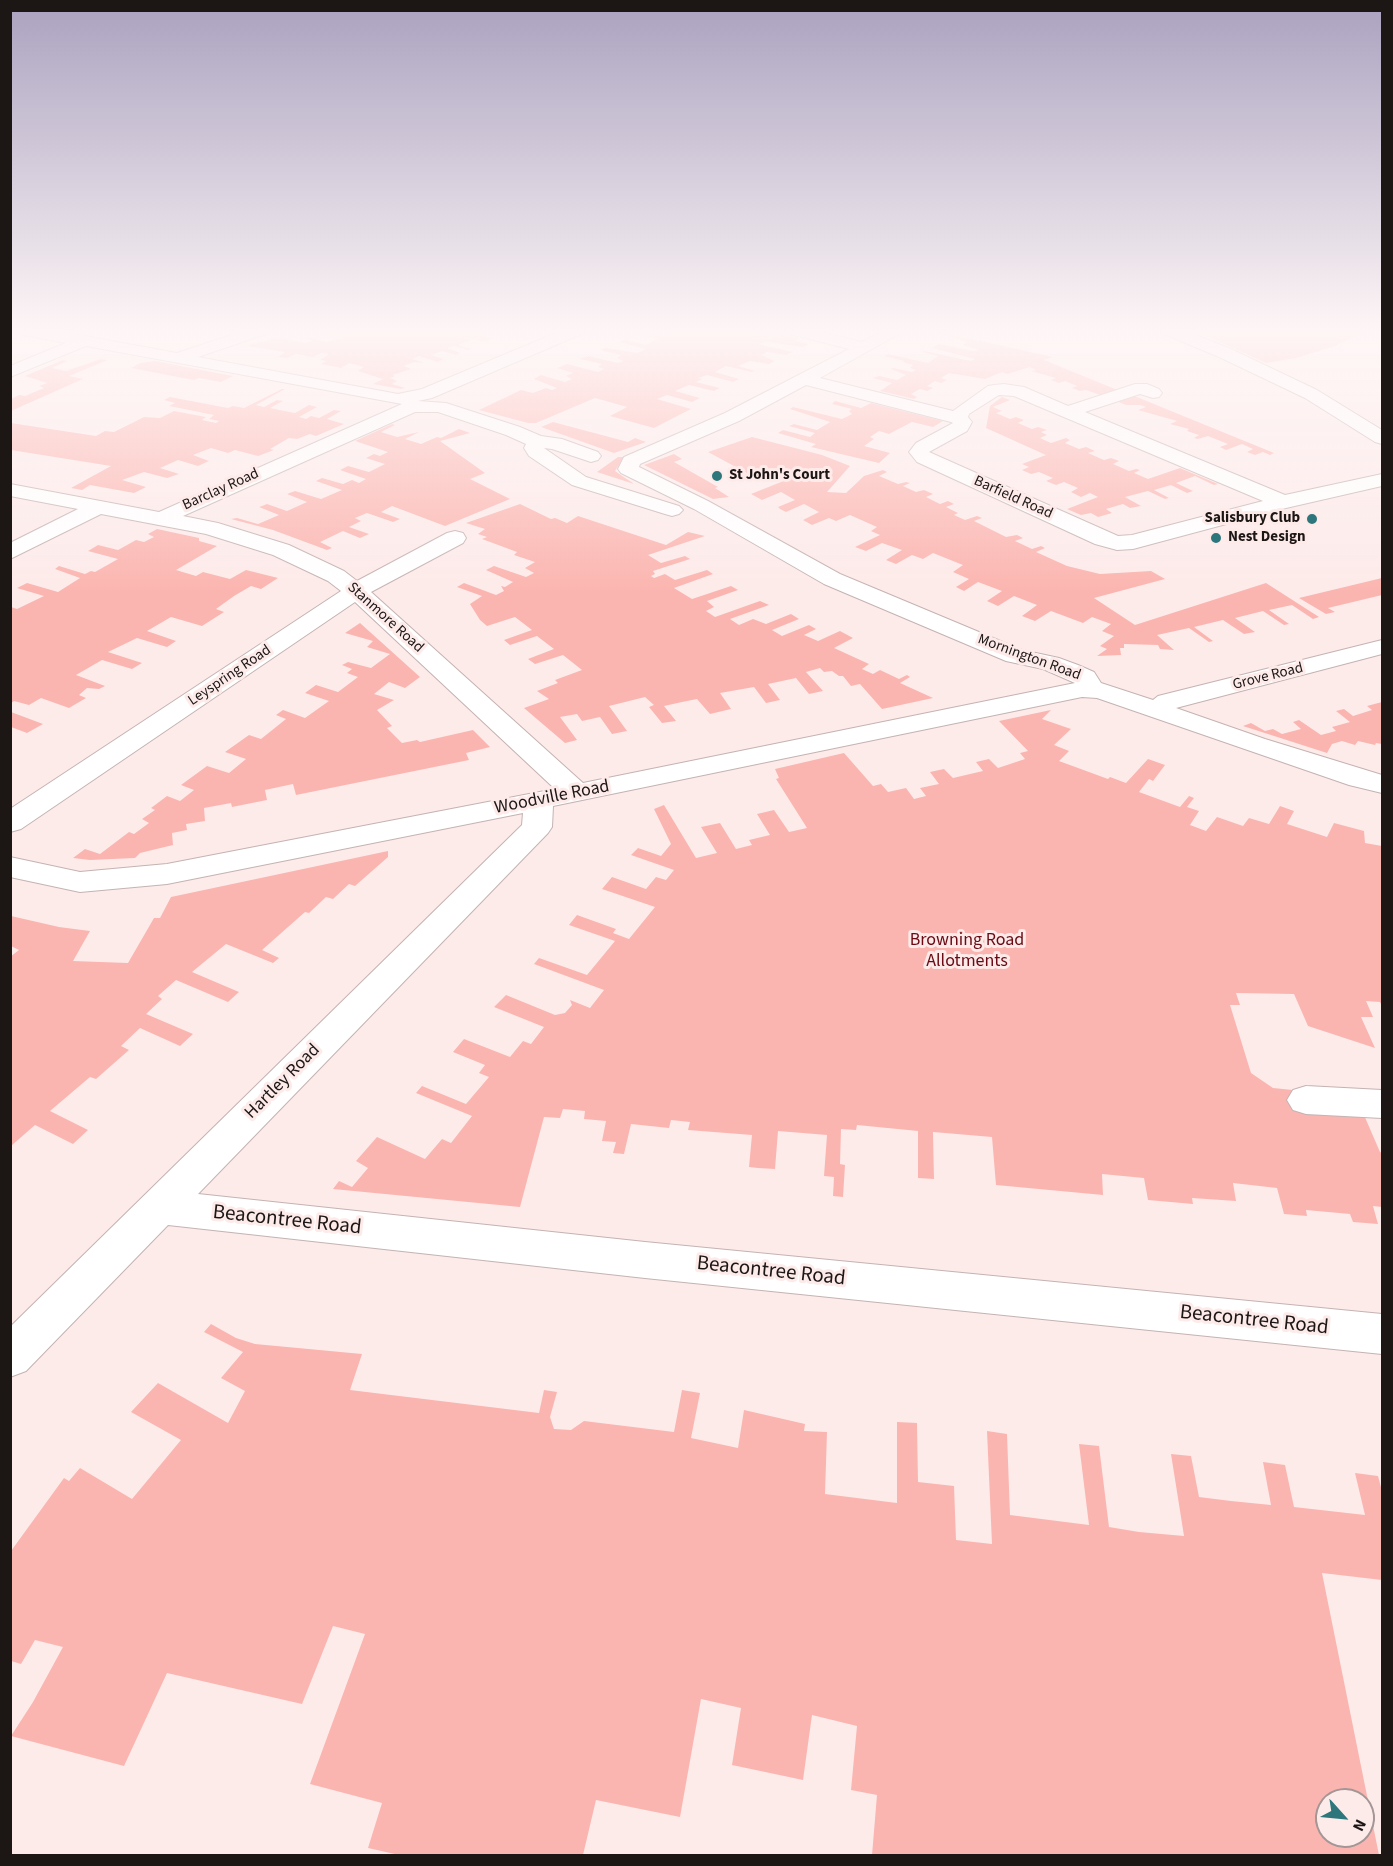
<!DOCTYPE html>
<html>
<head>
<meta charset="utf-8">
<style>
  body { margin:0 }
  #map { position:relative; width:1393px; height:1866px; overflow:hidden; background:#fdebea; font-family:"Source Sans 3",sans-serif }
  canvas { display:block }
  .frame { position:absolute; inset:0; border:12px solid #1c1615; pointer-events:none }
  .north { position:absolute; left:1315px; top:1788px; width:60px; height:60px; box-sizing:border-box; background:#fdebea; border:2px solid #a39695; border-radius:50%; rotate:117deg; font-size:16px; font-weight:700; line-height:24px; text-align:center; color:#1c1615 }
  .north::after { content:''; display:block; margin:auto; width:21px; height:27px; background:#2d767c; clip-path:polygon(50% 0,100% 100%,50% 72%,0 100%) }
</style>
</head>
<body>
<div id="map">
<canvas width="1393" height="1866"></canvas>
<div class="frame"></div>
<div class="north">N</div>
</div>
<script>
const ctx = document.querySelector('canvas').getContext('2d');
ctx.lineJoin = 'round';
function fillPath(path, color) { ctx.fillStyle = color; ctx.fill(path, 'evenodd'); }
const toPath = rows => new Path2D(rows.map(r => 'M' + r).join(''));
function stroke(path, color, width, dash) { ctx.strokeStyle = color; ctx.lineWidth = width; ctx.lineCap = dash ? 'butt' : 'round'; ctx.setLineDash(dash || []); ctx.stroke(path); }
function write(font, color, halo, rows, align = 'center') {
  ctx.font = font + ' "Source Sans 3",sans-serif'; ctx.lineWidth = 6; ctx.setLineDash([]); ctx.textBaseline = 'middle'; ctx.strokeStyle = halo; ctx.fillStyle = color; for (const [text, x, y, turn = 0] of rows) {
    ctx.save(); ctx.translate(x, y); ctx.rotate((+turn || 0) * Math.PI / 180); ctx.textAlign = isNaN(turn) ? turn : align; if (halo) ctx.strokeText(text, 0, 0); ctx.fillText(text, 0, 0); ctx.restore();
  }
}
const green = toPath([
  [327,330,346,334,357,330,475,330,486,333,481,335,491,338,487,342,474,339,458,345,470,349,468,350,454,346,447,348,460,353,456,355,442,351,431,355,443,359,438,362,419,356,412,359,425,363,414,362,404,366,411,369,393,375,395,376,390,378,397,381,392,384,405,388,401,389,373,384,383,379,358,371,364,367,349,363,341,368,321,364,326,361,320,360,329,354,321,353,313,357,296,354,287,358,278,357,285,352,246,346,278,337,305,343,312,341,305,338,309,337,327,342,341,337,323,332],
  [670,330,745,330,774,337,782,333,800,338,795,341,809,344,803,347,767,342,758,344,793,352,786,355,767,352,761,355,775,361,769,364,750,361,738,366,755,371,751,372,726,366,715,372,739,379,733,382,707,375,698,378,702,379,696,382,720,388,714,391,689,385,675,391,700,398,692,402,667,395,657,399,691,409,654,428,610,416,627,407,595,398,536,423,528,423,479,410,521,390,533,393,546,388,552,390,557,388,534,379,541,375,565,382,572,379,566,376,573,373,557,368,567,364,598,372,604,369,598,367,602,364,580,359,588,356,618,363,623,361,617,358,621,355,600,350,606,348,637,353,646,349,619,342,625,340,646,345,657,339,637,334,643,332,665,337,675,332],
  [931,330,1053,357,1044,360,1120,391,1103,396,1086,390,1080,391,1072,388,1077,386,1065,381,1059,383,1051,380,1056,378,1031,371,1036,370,1030,367,1007,374,1002,372,985,379,949,373,941,378,947,380,941,383,935,381,927,386,933,388,927,391,920,389,911,394,917,397,914,399,880,391,892,383,873,378,879,376,897,380,906,375,891,369,893,368,912,372,916,370,910,368,913,365,903,362,904,361,884,356,888,354,928,363,938,356,922,352,924,351,971,361,975,359,932,348,939,344,973,351,979,350,963,345,967,342],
  [1193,330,1367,330,1335,346,1296,358,1266,363],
  [101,359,108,360,69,376,83,379,11,411,11,399,19,395,25,396,44,388,39,386,47,383,25,376,63,360,67,361,52,368,66,371],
  [155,361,233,376,221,382,199,378,194,380,131,368,141,363],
  [282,389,285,389,256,405,264,407,277,400,283,401,270,408,295,413,309,405,317,407,299,417,306,419,311,416,319,418,334,410,341,411,327,419,344,424,316,436,310,434,297,439,289,438,270,449,274,450,258,456,235,450,228,453,211,448,193,455,209,461,198,466,178,460,160,468,179,474,167,478,144,472,122,480,146,487,134,493,90,485,82,490,71,488,111,466,11,450,11,423,96,436,105,431,114,432,144,417,160,418,174,411,206,417,202,420,216,423,219,421,209,419,214,415,169,406,175,403,164,400,170,397,228,408,233,406,244,408],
  [1132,395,1274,453,1270,455,1263,452,1255,455,1247,452,1253,449,1242,444,1226,450,1220,447,1228,444,1208,436,1198,439,1194,438,1199,435,1187,431,1189,429,1170,424,1177,421,1138,410,1146,407,1140,405,1126,405,1114,400],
  [1002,397,1010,400,993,407,1002,411,996,413,1010,419,1016,417,1024,420,1018,423,1032,429,1038,427,1047,430,1041,432,1047,435,1040,438,1051,443,1066,438,1070,440,1065,443,1079,449,1086,447,1095,451,1088,453,1104,460,1111,458,1119,461,1113,464,1129,471,1136,469,1140,470,1134,473,1148,479,1180,468,1218,484,1214,485,1195,476,1176,483,1193,491,1187,493,1171,485,1154,490,1169,498,1165,499,1148,491,1125,497,1141,506,1130,508,1123,504,1106,509,1112,513,1098,517,1091,513,1081,515,1067,509,1098,497,1090,493,1081,497,1071,492,1078,488,1064,482,1056,485,1046,481,1053,478,1039,472,1031,474,1022,470,1029,467,1022,464,1046,455,986,428,990,406],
  [835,401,861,408,871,403,943,421,933,427,912,422,889,434,879,431,870,437,874,439,864,446,890,453,879,463,811,447,816,444,778,433,783,430,810,437,815,433,789,426,794,424,817,430,830,422,790,409,793,407,842,419,852,414,849,411,852,409,832,404],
  [553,422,628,442,635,438,646,442,614,453,541,427],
  [392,424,395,425,381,432,397,437,419,432,405,439,421,444,437,437,441,438,459,429,470,433,440,441,485,473,470,479,510,499,445,526,392,506,381,512,400,519,393,522,367,513,355,518,361,521,349,527,369,534,360,538,343,531,320,542,332,548,327,550,273,530,231,519,237,518,258,524,279,515,259,507,262,506,267,504,287,511,307,502,287,494,295,491,321,499,342,490,316,481,322,478,343,484,352,480,359,483,366,479,340,470,348,466,369,472,385,464,366,458,374,454,380,456,388,452,355,441],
  [752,437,822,455,850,466,827,492,846,493,864,476,883,470,887,472,879,476,898,484,906,482,910,483,903,486,916,492,924,490,933,494,926,497,940,504,948,501,954,504,946,507,958,513,954,515,965,520,977,516,982,518,974,521,1006,537,1017,535,1023,538,1015,541,1032,549,1041,546,1045,548,1036,552,1067,566,1100,574,1151,571,1165,579,1094,598,1135,625,1266,583,1319,617,1313,619,1292,605,1269,610,1289,624,1284,625,1263,611,1235,618,1255,632,1244,634,1223,620,1194,627,1213,641,1209,642,1189,628,1157,635,1174,650,1160,649,1158,645,1124,644,1124,648,1120,648,1121,655,1097,656,1107,649,1100,646,1114,636,1102,631,1111,624,1092,617,1083,623,1051,611,1035,621,1022,616,1037,605,1014,596,998,606,987,601,1002,591,978,582,964,591,956,587,969,579,953,572,963,565,933,553,923,559,912,555,896,564,886,560,902,550,882,543,866,551,855,547,880,535,871,531,877,527,850,515,836,521,829,518,812,525,803,520,819,512,804,504,786,512,780,509,778,507,795,500,781,492,762,500,751,494,801,474,788,469,758,479,708,452],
  [674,454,682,459,674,462,718,487,715,488,729,497,713,499,644,465],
  [618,457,624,457,615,471,634,484,597,472],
  [520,504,551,519,555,518,567,523,578,516,666,545,688,532,705,536,648,555,661,563,685,556,690,559,653,571,655,574,651,576,654,578,665,574,675,580,707,570,713,574,674,588,692,599,731,586,738,590,707,601,714,607,706,611,715,617,760,601,769,605,730,619,739,625,753,619,766,624,791,614,799,619,772,630,782,636,809,625,816,629,804,635,818,641,840,631,853,638,834,648,869,664,862,669,873,674,880,670,899,679,907,675,910,677,900,683,933,698,882,709,860,684,851,686,843,676,839,676,832,671,824,672,820,668,806,672,823,691,809,694,796,678,768,684,780,700,766,703,754,687,720,693,731,709,710,714,697,699,682,702,664,706,676,721,662,723,649,707,654,705,645,697,609,706,627,731,612,734,600,717,582,721,577,714,560,717,577,740,565,743,524,708,549,699,537,691,558,683,555,680,582,670,563,655,535,664,528,659,554,649,537,636,510,645,504,640,532,630,515,617,487,626,480,620,470,604,482,596,457,587,464,583,496,595,504,591,501,586,505,587,513,582,486,570,494,566,526,577,534,573,525,568,535,562,514,555,517,552,482,539,487,537,478,534,485,529,466,523],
  [157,529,199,538,199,541,217,546,176,570,196,576,203,572,230,579,246,570,278,578,261,589,251,586,234,596,216,609,224,612,202,626,171,617,147,631,176,641,167,647,137,638,108,652,142,663,132,669,102,660,76,675,105,686,99,689,87,688,79,695,86,698,69,708,41,698,29,705,14,701,11,703,11,607,17,609,44,596,17,588,27,583,58,592,80,578,55,569,59,566,85,574,91,571,95,572,118,559,88,551,98,545,118,550,136,540,144,542,154,537,148,534],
  [1382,578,1382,595,1328,608,1335,612,1326,614,1299,598],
  [360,623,420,677,405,688,389,682,374,694,394,700,377,710,392,726,387,728,402,743,417,740,420,742,473,730,490,747,466,753,469,760,296,795,293,784,265,790,267,800,232,807,231,803,204,808,205,821,186,824,187,830,172,833,173,845,140,853,135,858,90,860,73,858,85,849,100,854,129,832,134,834,149,823,142,819,155,810,151,808,167,796,180,801,194,790,181,785,207,766,229,773,246,759,225,752,249,735,261,739,286,719,276,715,283,710,305,718,329,701,305,693,316,685,338,692,358,677,347,673,352,669,342,665,348,662,371,668,390,654,367,647,373,641,345,633],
  [1382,702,1382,744,1376,743,1375,745,1358,741,1355,745,1342,741,1332,744,1327,753,1243,726,1251,723,1265,731,1273,729,1282,734,1301,729,1293,722,1299,720,1321,735,1336,731,1332,727,1350,722,1336,711,1344,709,1353,716,1372,710,1367,706],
  [1051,710,1042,719,1071,729,1054,745,1069,751,1059,761,1108,779,1110,777,1126,783,1148,759,1165,765,1153,781,1149,779,1139,792,1180,807,1189,796,1194,798,1187,807,1199,811,1190,825,1206,831,1217,817,1243,826,1249,818,1269,824,1280,806,1294,811,1287,824,1327,837,1334,823,1364,831,1365,843,1382,846,1382,1006,1380,1002,1366,1001,1373,1017,1361,1017,1375,1048,1308,1026,1294,994,1236,993,1240,1005,1230,1005,1251,1073,1273,1088,1303,1091,1364,1115,1380,1152,1382,1153,1382,1207,1373,1206,1378,1224,1353,1222,1350,1214,1306,1210,1307,1216,1284,1214,1277,1188,1233,1183,1236,1201,1192,1198,1193,1204,1148,1200,1144,1178,1102,1174,1103,1195,996,1185,992,1137,933,1132,934,1179,918,1178,918,1131,857,1125,856,1130,841,1129,840,1164,845,1165,843,1197,833,1196,834,1177,824,1176,827,1135,778,1131,775,1169,758,1168,749,1167,752,1135,688,1130,690,1122,671,1120,669,1128,631,1124,624,1154,613,1153,616,1142,602,1141,606,1121,584,1119,585,1111,563,1109,560,1118,544,1117,520,1207,333,1189,339,1181,352,1187,368,1168,356,1161,377,1137,425,1159,442,1139,451,1143,472,1116,416,1093,422,1086,466,1104,489,1077,479,1073,485,1065,453,1052,464,1039,510,1057,523,1041,531,1044,544,1027,494,1007,506,995,555,1015,565,1013,572,1005,570,1000,590,1008,604,990,534,964,539,958,587,975,615,941,569,925,577,915,616,929,613,933,629,939,655,907,602,889,612,877,646,889,656,877,666,880,674,870,631,855,638,848,661,856,671,844,654,809,664,805,696,858,717,853,701,827,720,823,736,849,752,845,749,840,770,835,757,814,774,810,789,832,807,828,776,779,779,778,775,769,844,753,873,786,881,784,888,792,906,788,914,799,926,796,920,788,939,784,930,772,944,769,953,778,983,771,976,762,989,759,998,768,1025,759,1020,753,1028,751,999,721],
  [11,712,43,724,27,733,11,727],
  [388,851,388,857,355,886,349,884,333,899,326,897,309,913,305,912,262,950,279,958,273,963,226,944,192,972,239,992,228,1002,176,980,158,996,162,999,146,1014,193,1034,180,1046,140,1028,121,1046,129,1050,96,1079,90,1077,50,1111,88,1130,73,1144,35,1125,11,1146,10,957,19,950,11,946,11,916,59,927,90,931,73,961,128,963,154,918,160,918,171,897],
  [211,1324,236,1338,255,1344,362,1354,350,1390,539,1413,544,1390,557,1392,550,1417,554,1429,571,1430,584,1421,674,1432,682,1390,700,1393,691,1438,738,1448,744,1410,805,1424,804,1431,827,1432,825,1494,897,1503,897,1422,917,1423,918,1482,954,1486,956,1540,992,1544,987,1431,1007,1434,1010,1515,1089,1525,1079,1444,1099,1446,1109,1527,1139,1532,1184,1536,1171,1454,1191,1456,1199,1497,1231,1501,1271,1505,1263,1462,1285,1465,1294,1507,1365,1515,1355,1473,1378,1476,1382,1491,1382,1580,1322,1573,1379,1855,872,1855,877,1795,851,1790,857,1726,812,1715,803,1780,732,1765,741,1708,701,1699,680,1817,596,1800,583,1855,399,1855,368,1848,382,1803,310,1784,365,1634,333,1626,302,1704,167,1673,124,1766,11,1736,33,1702,63,1647,35,1640,21,1664,11,1661,11,1551,64,1478,69,1481,80,1468,132,1499,181,1440,131,1412,158,1383,228,1423,245,1391,221,1378,243,1352,204,1332],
  [1327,1800,1363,1800,1363,1836,1327,1836]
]);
const minor = toPath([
  [16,330,52,330,177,353,246,330,271,330,269,333,198,357,398,394,422,389,563,330,586,330,584,333,432,398,418,401,446,403,520,427,541,436,562,439,598,452,601,456,598,460,591,462,552,449,544,448,586,477,679,506,683,510,679,514,672,516,665,514,572,485,529,456,524,448,526,444,506,435,438,412,415,412,183,516,218,523,289,545,344,571,357,581,447,533,455,531,463,533,466,538,463,543,371,592,583,783,1075,683,1043,669,1006,661,824,584,694,509,621,473,618,469,624,457,725,413,849,349,786,333,784,330,813,330,862,342,885,330,906,330,820,378,953,411,988,386,994,385,1004,384,1024,387,1068,406,1135,384,1147,384,1159,389,1162,393,1159,397,1153,398,1140,394,1085,412,1285,495,1382,474,1382,486,1286,508,1133,549,1117,550,1095,544,917,462,909,452,916,443,953,423,951,422,806,385,739,421,640,464,639,467,708,501,840,574,1022,650,1059,658,1078,665,1094,672,1101,683,1153,700,1158,696,1382,640,1382,654,1176,708,1265,739,1382,775,1382,793,1349,785,1097,698,1082,697,553,806,552,827,548,833,198,1194,645,1242,1382,1314,1382,1354,645,1278,168,1225,26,1371,10,1377,10,1327,522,825,523,813,167,884,80,892,10,877,10,857,80,872,167,864,555,789,355,602,21,829,10,832,10,809,341,591,328,581,273,555,206,534,101,514,10,559,10,543,78,509,10,496,10,484,159,512,402,404,86,346,10,377,10,366,66,343,24,335,16,330],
  [999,395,1014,396,1263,501,1132,535,1118,536,929,452,967,431,972,422,968,417,969,414,999,395],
  [1306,1086,1382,1090,1382,1118,1306,1114,1293,1110,1287,1100,1293,1090,1306,1086]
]);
const tertiary = toPath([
  [1160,330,1183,330,1231,349,1317,390,1382,430,1382,444,1375,442,1305,398,1219,357,1162,333,1160,330]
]);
const markers = [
  [717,476,6,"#2d767c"],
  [1312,519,6,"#2d767c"],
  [1216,538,6,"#2d767c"]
];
const farPoinames = [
  ["St John's Court",729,476],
  ["Salisbury Club",1300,519,"right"],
  ["Nest Design",1228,538]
];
const farStreetnames = [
  ["Barclay Road",221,490,-24],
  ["Barfield Road",1013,498,24],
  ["Stanmore Road",385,618,42],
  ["Mornington Road",1029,658,20],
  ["Leyspring Road",230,676,-34],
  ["Grove Road",1268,677,-14]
];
const streetNames = [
  ["Woodville Road",552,798,-11],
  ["Hartley Road",283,1082,-45]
];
const parkNames = [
  ["Browning Road",967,941],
  ["Allotments",967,962]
];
const nearStreetnames = [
  ["Beacontree Road",287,1221,6],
  ["Beacontree Road",771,1272,6],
  ["Beacontree Road",1254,1321,6]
];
fillPath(green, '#fbb5b0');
stroke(minor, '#c4b3b2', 2);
stroke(tertiary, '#c4b3b2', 2);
fillPath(minor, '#fff');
fillPath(tertiary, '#fff');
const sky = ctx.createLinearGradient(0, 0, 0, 592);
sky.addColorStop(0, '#aaa2bf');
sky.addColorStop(0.56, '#fef6f6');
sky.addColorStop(1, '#fef6f600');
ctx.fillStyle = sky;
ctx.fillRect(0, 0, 1393, 592);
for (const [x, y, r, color] of markers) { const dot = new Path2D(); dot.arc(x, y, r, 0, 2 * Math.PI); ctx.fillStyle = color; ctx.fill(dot); stroke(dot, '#fdebea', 2); }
write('bold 15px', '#1c1615', '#fdebea', farPoinames, 'left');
write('15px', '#1c1615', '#fdebea', farStreetnames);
write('18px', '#1c1615', '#fdebea', streetNames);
write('18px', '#690a14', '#fdebea', parkNames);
write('21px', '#1c1615', '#fdebea', nearStreetnames);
</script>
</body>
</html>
